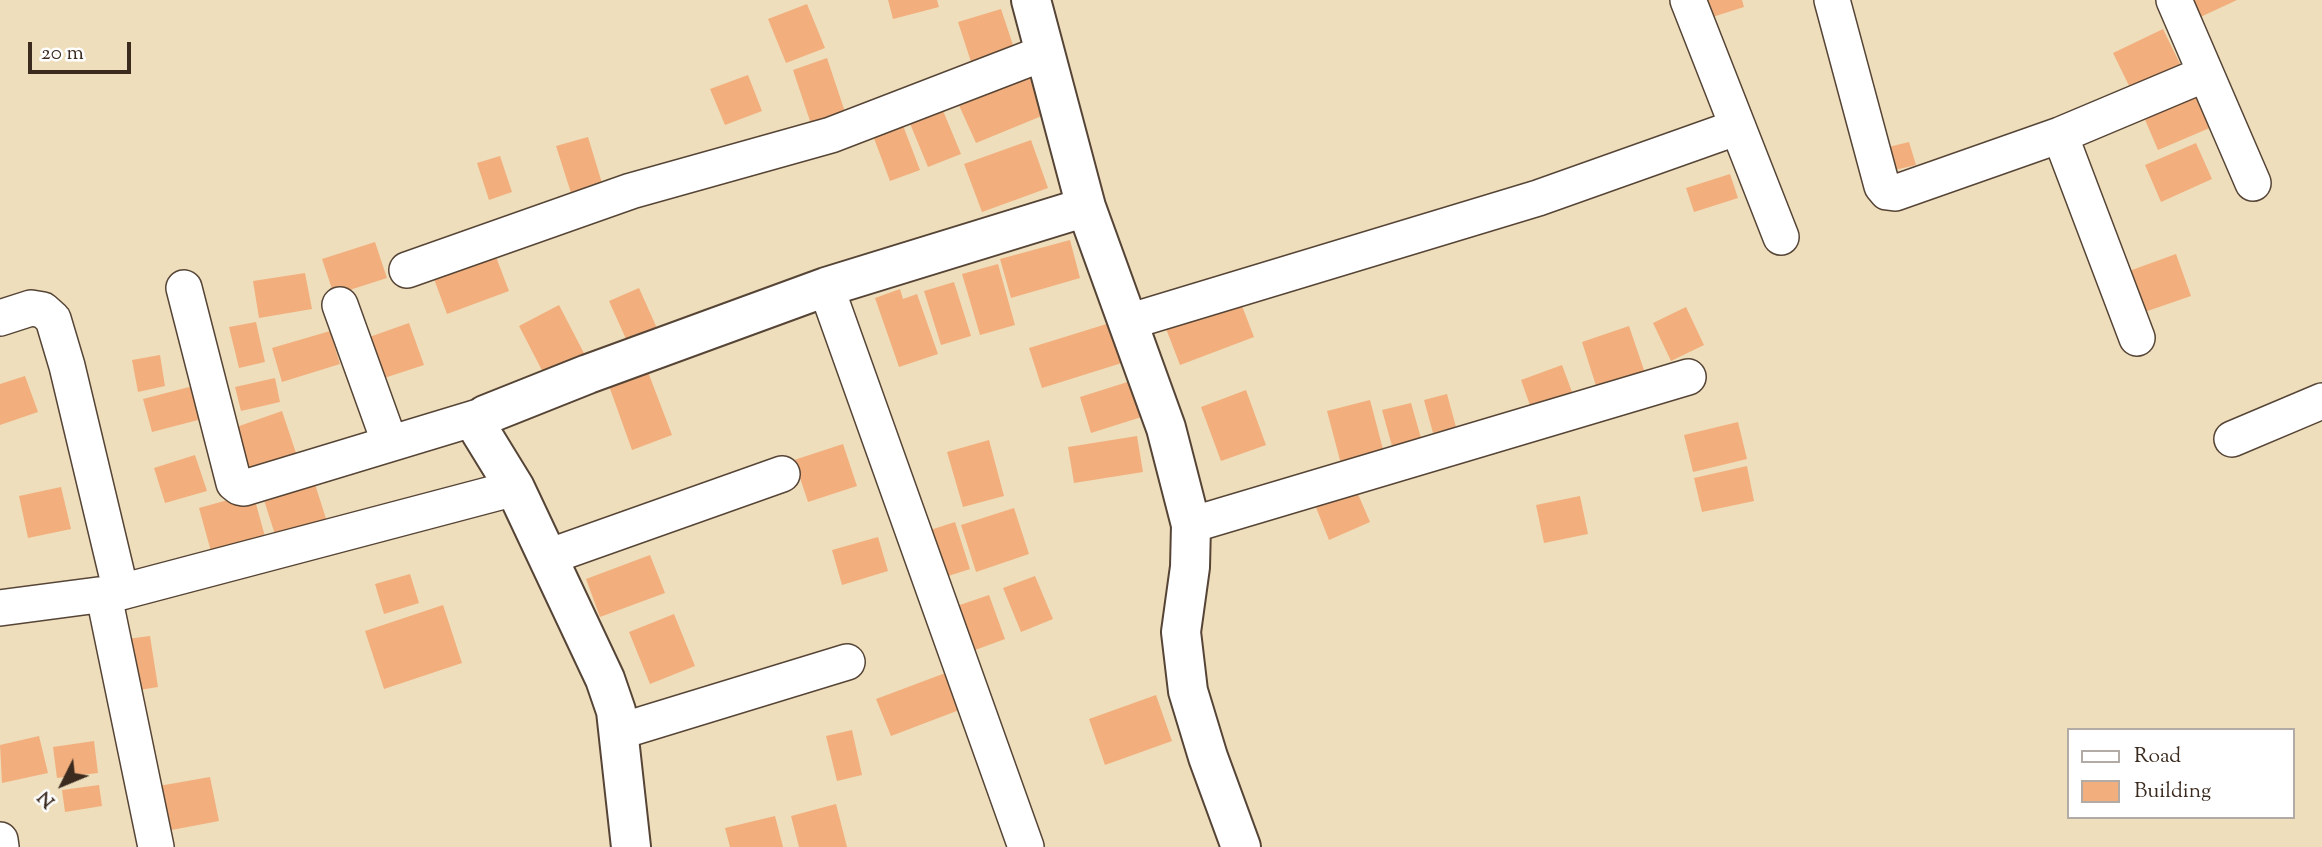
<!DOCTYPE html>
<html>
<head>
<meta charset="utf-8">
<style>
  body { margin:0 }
  #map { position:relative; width:2322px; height:847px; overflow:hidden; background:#eedebc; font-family:"Sorts Mill Goudy",serif }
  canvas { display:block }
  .legend { position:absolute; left:2067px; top:728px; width:228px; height:91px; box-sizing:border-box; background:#fff; border:2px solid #b1aaa5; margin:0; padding:9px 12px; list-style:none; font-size:21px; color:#3b2a1e }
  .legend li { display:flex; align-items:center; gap:14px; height:35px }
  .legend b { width:35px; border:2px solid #b1aaa5 }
  .north { position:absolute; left:28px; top:749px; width:70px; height:70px; -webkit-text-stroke:5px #fff; paint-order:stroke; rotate:227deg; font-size:19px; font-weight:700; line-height:28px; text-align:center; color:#3b2a1e }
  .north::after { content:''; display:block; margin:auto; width:24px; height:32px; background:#3b2a1e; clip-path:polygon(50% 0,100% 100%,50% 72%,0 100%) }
  .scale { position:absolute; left:28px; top:42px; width:103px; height:32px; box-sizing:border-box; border:4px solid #3b2a1e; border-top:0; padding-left:9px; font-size:21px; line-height:24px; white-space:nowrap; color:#3b2a1e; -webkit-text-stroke:5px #fff; paint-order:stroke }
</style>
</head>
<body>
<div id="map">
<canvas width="2322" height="847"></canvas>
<ul class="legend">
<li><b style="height:9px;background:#fff"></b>Road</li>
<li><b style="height:19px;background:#f2af7d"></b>Building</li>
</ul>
<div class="north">N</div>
<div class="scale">20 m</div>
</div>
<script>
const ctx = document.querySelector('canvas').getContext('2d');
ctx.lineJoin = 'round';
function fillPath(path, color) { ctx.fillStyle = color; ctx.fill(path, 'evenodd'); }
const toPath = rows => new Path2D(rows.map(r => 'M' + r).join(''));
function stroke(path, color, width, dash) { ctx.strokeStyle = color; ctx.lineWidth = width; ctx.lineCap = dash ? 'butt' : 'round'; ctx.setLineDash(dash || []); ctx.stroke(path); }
const building = toPath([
  [888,0,937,0,939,7,893,19],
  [1697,0,1742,0,1744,7,1703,20],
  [2185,0,2237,0,2194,20],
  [807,4,825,48,786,63,768,19],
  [1001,9,1018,60,975,74,958,22],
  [2163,29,2184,72,2134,96,2113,53],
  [827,58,848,121,814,133,793,70],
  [1030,69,1049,113,976,143,957,101],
  [748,75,762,111,725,125,710,89],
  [2193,84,2212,127,2158,150,2140,108],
  [939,101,961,154,928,167,906,114],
  [899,115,920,170,890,181,869,125],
  [588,137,602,183,571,193,556,146],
  [1031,140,1048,188,982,212,964,164],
  [1909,142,1916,165,1882,173,1876,150],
  [2196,143,2212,179,2161,202,2145,165],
  [500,156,512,192,489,200,477,163],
  [1730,174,1738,198,1694,212,1686,188],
  [1070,240,1080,278,1011,298,1000,259],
  [375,242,387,278,334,295,322,259],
  [493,249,509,291,447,314,431,271],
  [2176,254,2191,296,2133,316,2118,275],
  [998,264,1015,325,980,335,962,274],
  [305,273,312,309,259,318,253,281],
  [954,282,971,336,941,345,924,291],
  [639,288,660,335,630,348,609,301],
  [900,289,903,299,917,294,938,354,899,367,875,298],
  [1239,298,1254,337,1180,365,1165,326],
  [559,305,587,359,547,380,519,326],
  [1686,307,1704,345,1671,361,1653,323],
  [256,322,265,362,239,368,229,327],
  [1113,322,1125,362,1042,388,1029,348],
  [409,323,424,365,372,382,358,341],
  [1629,326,1646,376,1598,392,1582,342],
  [330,331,340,364,282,382,272,348],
  [160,355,165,386,138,392,132,360],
  [1562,365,1572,392,1531,408,1521,380],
  [648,372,672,435,632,450,609,386],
  [25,376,38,412,0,425,0,384],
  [275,378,280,402,241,411,235,387],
  [1137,379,1148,415,1091,433,1080,397],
  [193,386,202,419,152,432,143,399],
  [1246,390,1266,445,1221,461,1201,407],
  [1447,394,1456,427,1433,433,1424,400],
  [1370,400,1384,453,1341,464,1327,411],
  [1411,403,1421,438,1392,446,1382,410],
  [282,411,299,462,245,481,228,430],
  [1738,422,1747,459,1693,472,1684,435],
  [1137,436,1143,472,1074,483,1068,447],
  [989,440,1004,496,963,507,947,452],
  [843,444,857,486,808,502,794,460],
  [195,455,207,491,165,503,154,468],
  [1747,466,1754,501,1702,512,1694,478],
  [314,481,329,528,278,544,263,497],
  [61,487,71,529,28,538,19,496],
  [1355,487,1370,522,1329,540,1315,505],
  [253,493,269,551,215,566,199,508],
  [1580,496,1588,534,1544,543,1536,505],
  [1014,508,1029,554,976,572,961,525],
  [955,522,970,569,936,580,921,533],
  [878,537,888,571,842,585,832,550],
  [650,555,665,593,600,617,586,579],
  [410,574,419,603,384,614,375,584],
  [1035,576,1053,619,1021,632,1003,588],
  [989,595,1005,639,967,653,951,608],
  [443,605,462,663,384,689,365,631],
  [674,614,695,666,650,684,629,632],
  [150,636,158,687,127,692,119,640],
  [948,672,962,709,891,736,876,699],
  [1156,695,1172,741,1105,765,1089,719],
  [852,730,862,775,837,781,826,736],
  [39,736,48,773,2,783,0,745],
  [94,741,98,773,57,778,53,747],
  [210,777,219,821,161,832,153,787],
  [99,785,102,806,65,812,62,790],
  [836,804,847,847,799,847,791,816],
  [775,816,783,847,730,847,725,828]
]);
const minor = toPath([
  [1688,0,1781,237],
  [1832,0,1882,186,1887,192,1895,193,2060,135,2205,74],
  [2174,0,2253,183],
  [2060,135,2137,338],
  [407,270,631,191,831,135,1044,53],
  [826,287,1026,847],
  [184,288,234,483,239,487,244,488,485,415],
  [340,305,389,441],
  [0,318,31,308,43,310,53,319,67,366,121,592],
  [1128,322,1538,198,1738,127],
  [2232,439,2322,401],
  [1191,525,1688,377],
  [548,557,782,474],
  [104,596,156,847],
  [0,608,121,592,515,488],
  [618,732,847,662],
  [0,840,1,847]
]);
const tertiary = toPath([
  [1031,0,1086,207],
  [631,847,616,711,605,679,515,488,480,431,479,422,485,415,588,374,826,287,1086,207,1166,428,1191,525,1190,567,1181,632,1188,691,1208,757,1241,847]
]);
fillPath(building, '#f2af7d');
stroke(minor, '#564536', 38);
stroke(tertiary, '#564536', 42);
stroke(minor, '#fff', 35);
stroke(tertiary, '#fff', 38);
</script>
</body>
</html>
